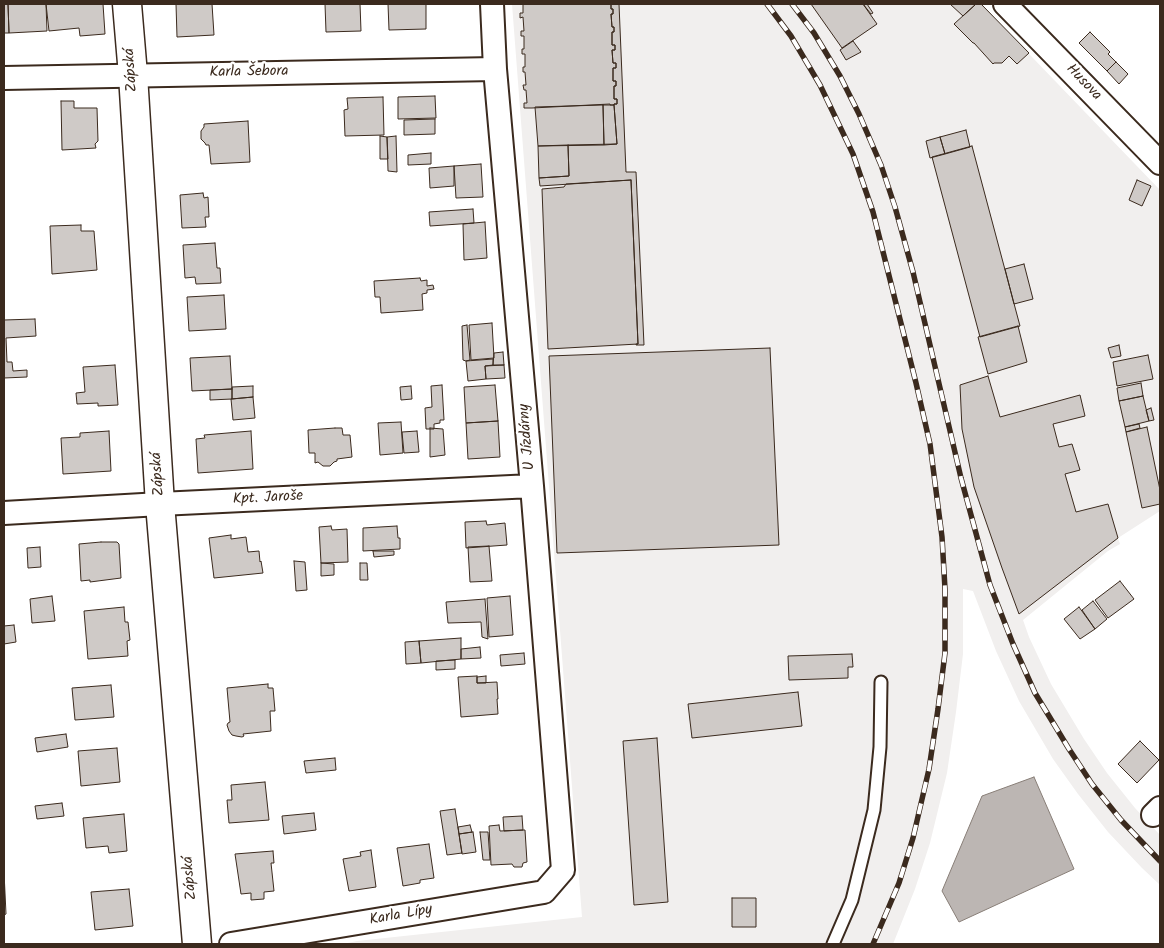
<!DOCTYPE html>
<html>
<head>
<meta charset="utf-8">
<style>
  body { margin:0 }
  #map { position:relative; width:1164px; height:948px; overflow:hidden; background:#fff; font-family:Kalam,sans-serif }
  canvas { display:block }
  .frame { position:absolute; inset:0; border:5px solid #3b2a1e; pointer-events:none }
</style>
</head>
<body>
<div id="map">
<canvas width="1164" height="948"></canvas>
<div class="frame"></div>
</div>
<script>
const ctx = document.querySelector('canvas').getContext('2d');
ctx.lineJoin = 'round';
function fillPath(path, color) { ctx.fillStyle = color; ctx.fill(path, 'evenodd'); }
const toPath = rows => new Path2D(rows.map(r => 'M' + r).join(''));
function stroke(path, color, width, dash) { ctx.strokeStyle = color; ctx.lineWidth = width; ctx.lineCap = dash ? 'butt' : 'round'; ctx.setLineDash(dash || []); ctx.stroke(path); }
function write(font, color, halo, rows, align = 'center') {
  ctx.font = font + ' Kalam,sans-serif'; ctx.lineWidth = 4.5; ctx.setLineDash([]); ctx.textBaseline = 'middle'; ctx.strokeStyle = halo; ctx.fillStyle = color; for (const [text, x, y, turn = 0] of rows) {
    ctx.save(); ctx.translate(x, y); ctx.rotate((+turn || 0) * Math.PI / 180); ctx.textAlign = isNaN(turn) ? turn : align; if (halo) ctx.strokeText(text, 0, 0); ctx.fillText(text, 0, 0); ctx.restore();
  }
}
const built = toPath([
  [512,4,981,4,1160,190,1160,511,1118,538,1120,544,1108,551,1023,620,1029,637,1051,684,1084,739,1107,773,1135,808,1160,835,1160,885,1142,868,1108,832,1078,794,1053,759,1019,701,996,651,973,591,963,589,963,654,956,712,947,773,930,843,915,889,893,944,343,944,357,941,582,917]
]);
const water = toPath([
  [1034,777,1074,869,959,922,942,891,982,796,1034,777]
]);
const building = toPath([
  [4,4,8,4,9,33,4,33,4,4],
  [8,4,46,4,47,31,9,33,8,4],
  [46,4,103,4,105,34,80,36,79,28,49,31,46,4],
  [176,4,212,4,214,35,177,37,176,4],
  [325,4,360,4,361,31,326,32,325,4],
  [388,4,426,4,426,29,389,30,388,4],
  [523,4,611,4,611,9,613,9,613,14,611,14,612,27,614,27,614,32,612,32,612,45,615,45,615,50,612,50,613,63,616,63,616,68,613,68,613,81,616,81,616,86,614,86,614,99,617,99,617,104,614,104,614,105,610,105,610,104,532,108,524,108,524,103,527,103,526,90,524,90,523,85,526,85,525,72,523,72,523,67,525,67,525,54,522,54,522,49,524,49,524,36,521,36,521,31,524,31,523,17,520,18,520,13,523,13,523,4],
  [611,4,619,4,626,172,636,172,644,345,636,345,636,344,638,344,631,180,540,186,539,178,569,176,568,145,617,144,614,105,614,104,617,104,617,99,614,99,614,86,616,86,616,81,613,81,613,68,616,68,616,63,613,63,612,50,615,50,615,45,612,45,612,32,614,32,614,27,612,27,611,14,613,14,613,9,611,9,611,4],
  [811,4,863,4,877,24,842,48,811,4],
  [863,4,867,4,873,13,871,14,863,4],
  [950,4,976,4,963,16,950,4],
  [976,4,981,4,1029,53,1017,64,1009,56,1002,63,994,63,993,64,974,43,973,43,954,24,976,4],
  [1090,32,1110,52,1108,54,1116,62,1107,71,1079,43,1090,32],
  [853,41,861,52,846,60,840,50,853,41],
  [1116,62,1128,74,1119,84,1107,71,1116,62],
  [435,96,436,118,398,119,398,97,435,96],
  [383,97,384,135,345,136,344,110,348,109,347,98,383,97],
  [61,101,74,101,74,108,97,108,98,141,95,144,96,148,62,150,61,101],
  [603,105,604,145,538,146,535,107,603,105],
  [603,105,614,105,617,144,604,145,603,105],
  [435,119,435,134,404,135,404,120,435,119],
  [248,121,250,162,211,164,209,145,206,145,205,143,201,139,201,131,204,127,204,124,248,121],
  [966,130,970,147,945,154,940,137,966,130],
  [380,136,387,137,388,159,380,159,380,136],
  [396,136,397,172,388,171,387,137,396,136],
  [940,137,945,154,930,158,926,141,940,137],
  [568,145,569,176,539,178,538,146,568,145],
  [972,146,1020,326,980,337,932,157,972,146],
  [431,153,431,164,408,165,408,155,431,153],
  [481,164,483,197,456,198,454,166,481,164],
  [454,166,454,186,430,188,429,168,454,166],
  [631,180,638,344,548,349,542,189,564,187,566,184,631,180],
  [1137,180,1151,186,1142,206,1129,200,1137,180],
  [203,193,204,198,208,197,209,217,205,217,206,227,182,228,180,195,203,193],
  [473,209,474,223,430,226,429,212,473,209],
  [485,222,487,258,464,260,463,224,485,222],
  [81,225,81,231,94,231,97,270,52,274,50,226,81,225],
  [215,243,217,268,220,268,221,283,196,284,195,277,185,278,183,245,215,243],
  [1024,264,1033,299,1014,304,1005,269,1024,264],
  [420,278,421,281,427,280,427,286,433,285,434,289,427,290,427,293,422,294,423,310,381,313,380,297,375,297,374,281,420,278],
  [224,295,226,329,189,331,187,297,224,295],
  [35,319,36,336,6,338,7,362,12,362,13,371,27,370,27,377,4,378,4,320,35,319],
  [492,323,494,358,471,360,469,325,492,323],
  [467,325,470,360,466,361,463,360,462,326,467,325],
  [1018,326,1027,362,988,374,978,337,1018,326],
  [1119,345,1121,356,1111,358,1108,348,1119,345],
  [770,348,779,545,557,553,549,356,770,348],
  [503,352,504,365,493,365,494,353,503,352],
  [1148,355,1153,379,1117,386,1113,362,1148,355],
  [230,356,232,389,192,391,190,358,230,356],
  [493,359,493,365,485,366,486,379,468,381,466,361,493,359],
  [115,365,118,405,98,406,98,403,77,404,76,393,85,392,83,367,115,365],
  [504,365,505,378,486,379,485,366,504,365],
  [988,376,1000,417,1080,395,1085,416,1053,424,1059,447,1072,444,1080,470,1065,474,1076,512,1108,504,1118,538,1019,614,1002,568,974,487,962,429,960,385,988,376],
  [1141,383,1143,396,1119,401,1117,388,1141,383],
  [442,385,444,420,440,420,440,423,434,424,434,429,426,429,425,408,432,407,431,386,442,385],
  [495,385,498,421,466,423,464,387,495,385],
  [253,386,253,397,232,399,232,387,253,386],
  [411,386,412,399,401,400,400,387,411,386],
  [232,389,232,399,210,400,210,390,232,389],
  [1143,396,1149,421,1125,427,1119,401,1143,396],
  [253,397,255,418,233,420,231,399,253,397],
  [1151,408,1154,420,1149,421,1146,410,1151,408],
  [498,421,500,457,468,459,466,423,498,421],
  [401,422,403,453,380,455,378,423,401,422],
  [1139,424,1140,428,1126,432,1125,427,1139,424],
  [1147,427,1160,490,1160,504,1142,508,1126,432,1147,427],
  [335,428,342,428,343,435,350,435,352,457,337,459,337,461,334,462,330,466,323,466,318,462,315,463,315,453,309,453,308,430,335,428],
  [430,428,443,429,445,455,430,457,430,428],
  [109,431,111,471,63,474,61,438,80,437,80,433,109,431],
  [251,431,253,469,198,473,196,439,205,438,204,435,251,431],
  [417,431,419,452,404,453,402,432,417,431],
  [486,521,487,525,505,523,507,545,466,548,465,522,486,521],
  [331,526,332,530,347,529,348,562,321,563,319,527,331,526],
  [397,526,398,538,400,538,400,549,363,551,363,528,397,526],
  [231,535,231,539,246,537,248,552,259,551,260,562,261,561,263,573,214,578,209,538,231,535],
  [101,542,117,542,119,544,121,578,90,582,90,580,81,581,79,544,101,542],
  [489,546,492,581,470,582,468,547,489,546],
  [40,547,41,567,28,568,27,548,40,547],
  [373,551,394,551,394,555,374,557,373,551],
  [294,561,305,562,307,590,296,591,294,561],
  [321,563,334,564,334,575,321,576,321,563],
  [360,563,367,563,368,580,360,580,360,563],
  [1120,581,1134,599,1108,618,1095,600,1120,581],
  [52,596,55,621,32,623,30,599,52,596],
  [510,596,513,635,489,637,487,598,510,596],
  [485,599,488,639,482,637,481,622,448,623,446,602,485,599],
  [1093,601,1107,619,1095,629,1082,610,1093,601],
  [124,607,125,622,128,622,130,640,127,641,128,656,88,659,84,611,124,607],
  [1079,607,1095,629,1080,639,1064,619,1079,607],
  [14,625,16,642,4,644,4,626,14,625],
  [461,638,461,659,421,663,419,641,461,638],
  [419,641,421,663,406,664,405,642,419,641],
  [480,647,481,658,461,659,461,649,480,647],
  [524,653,525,664,501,666,500,655,524,653],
  [852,654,853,667,848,667,848,678,789,680,788,656,852,654],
  [455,660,455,669,436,670,436,661,455,660],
  [477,676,477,683,497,682,498,699,497,699,498,714,461,717,458,677,477,676],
  [486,676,486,683,477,683,477,677,486,676],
  [268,684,268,688,273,688,275,711,270,711,271,731,243,734,244,736,242,737,236,736,232,735,229,731,227,725,228,723,230,722,227,688,268,684],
  [111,685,114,717,75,720,72,688,111,685],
  [798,692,802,726,692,738,688,704,798,692],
  [66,734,68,747,37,752,35,738,66,734],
  [657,738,668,902,634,905,623,741,657,738],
  [1140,741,1159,760,1137,783,1118,764,1140,741],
  [117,748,120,782,81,786,78,751,117,748],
  [335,758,336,770,306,773,304,761,335,758],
  [265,782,269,820,229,823,227,800,232,800,231,785,265,782],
  [62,803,64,816,37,819,35,806,62,803],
  [455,809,462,853,447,855,440,811,455,809],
  [314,813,316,830,284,834,282,816,314,813],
  [124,814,127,851,109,853,108,846,86,848,83,818,124,814],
  [522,816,523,830,504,831,503,817,522,816],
  [470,825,472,832,459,834,458,827,470,825],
  [499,825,500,831,525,830,527,862,523,863,522,867,514,867,512,864,491,865,489,826,499,825],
  [473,832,476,852,462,854,459,834,473,832],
  [480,832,488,832,490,860,483,860,480,832],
  [429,844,434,878,420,880,420,883,403,886,397,848,429,844],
  [371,850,376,887,349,891,343,859,361,856,360,852,371,850],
  [273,851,274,863,271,863,274,891,264,892,264,899,251,900,251,893,241,894,235,854,273,851],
  [4,872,6,914,4,915,4,872],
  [129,889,133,926,95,930,91,892,129,889],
  [732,898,756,898,756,927,732,927,732,898]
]);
const lane = toPath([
  [833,944,852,900,874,810,880,747,881,682]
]);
const street = toPath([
  [1005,4,1160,163],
  [4,78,495,69],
  [4,513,160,504,532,486],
  [1153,815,1160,808],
  [231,944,544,892,563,870,532,486,495,69,492,4]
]);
const secondary = toPath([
  [127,4,133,75,160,504,197,944]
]);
const rail = toPath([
  [767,4,791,36,820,85,853,154,873,212,916,383,930,444,942,537,945,589,945,653,938,709,929,769,913,838,899,883,873,944],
  [792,4,814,33,840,76,859,114,881,165,895,207,913,272,961,478,990,585,1013,644,1035,693,1069,749,1092,784,1121,820,1160,861]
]);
const streetNames = [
  ["Zápská",132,70,-94],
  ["Karla Šebora",249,73,-1],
  ["Husova",1083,83,46],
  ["U Jízdárny",528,437,-95],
  ["Zápská",159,474,-94],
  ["Kpt. Jaroše",268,499,-3],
  ["Zápská",191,878,-95],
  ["Karla Lípy",401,916,-10]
];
fillPath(built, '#f1efee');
fillPath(water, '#bcb6b3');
stroke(water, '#887e77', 1);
fillPath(building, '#cfcac7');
stroke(building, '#3b2a1e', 1);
stroke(lane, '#3b2a1e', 15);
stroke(street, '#3b2a1e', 26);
stroke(secondary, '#3b2a1e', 31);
stroke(lane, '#fff', 11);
stroke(street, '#fff', 22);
stroke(secondary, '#fff', 28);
stroke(rail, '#3b2a1e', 5.5);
stroke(rail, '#fff', 4, [11]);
write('15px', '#3b2a1e', '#fff', streetNames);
</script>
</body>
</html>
